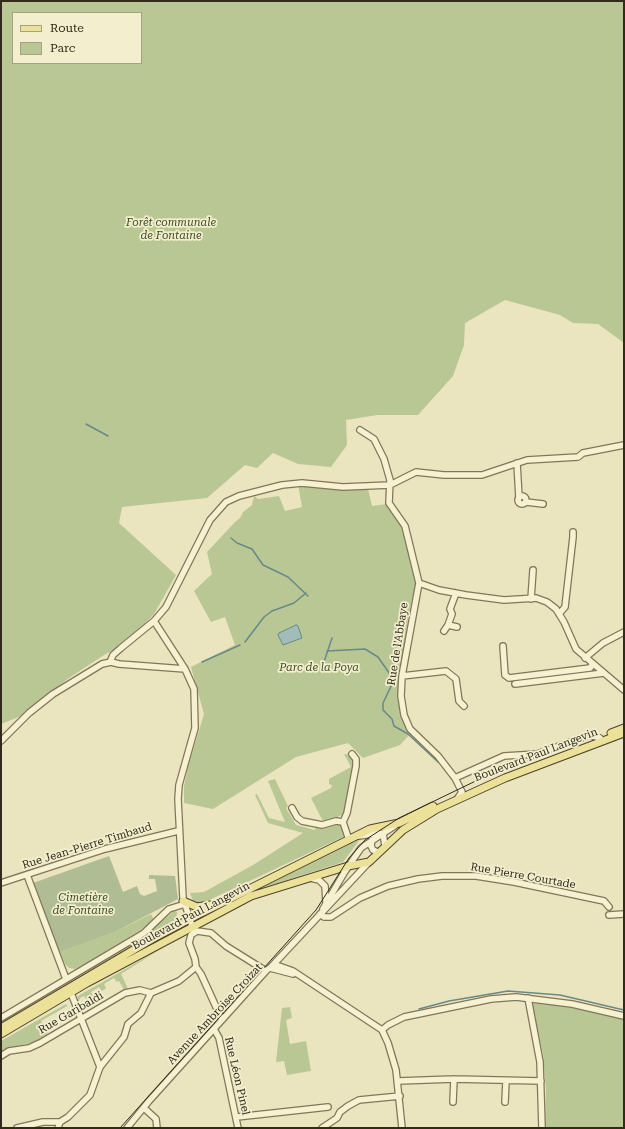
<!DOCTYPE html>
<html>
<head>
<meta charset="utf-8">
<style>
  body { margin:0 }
  #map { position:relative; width:625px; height:1129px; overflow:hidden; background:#eae5bf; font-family:"Roboto Serif",serif }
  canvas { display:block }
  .frame { position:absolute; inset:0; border:2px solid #322b1c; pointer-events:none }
  .legend { position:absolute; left:12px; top:12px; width:130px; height:52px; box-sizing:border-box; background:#f2eece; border:1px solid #a5a087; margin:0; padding:5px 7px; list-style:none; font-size:12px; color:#322b1c }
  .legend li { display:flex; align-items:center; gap:8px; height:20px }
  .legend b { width:20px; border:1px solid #a5a087 }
</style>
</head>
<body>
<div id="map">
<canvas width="625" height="1129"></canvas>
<div class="frame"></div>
<ul class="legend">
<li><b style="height:5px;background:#ece198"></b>Route</li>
<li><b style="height:11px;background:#b8c794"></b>Parc</li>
</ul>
</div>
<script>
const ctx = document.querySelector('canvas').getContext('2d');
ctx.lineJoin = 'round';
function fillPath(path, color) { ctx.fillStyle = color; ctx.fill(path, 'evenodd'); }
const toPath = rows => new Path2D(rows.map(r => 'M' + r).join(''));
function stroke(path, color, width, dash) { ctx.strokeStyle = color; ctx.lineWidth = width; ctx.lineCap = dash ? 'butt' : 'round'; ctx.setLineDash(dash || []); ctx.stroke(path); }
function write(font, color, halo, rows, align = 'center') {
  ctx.font = font + ' "Roboto Serif",serif'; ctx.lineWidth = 3.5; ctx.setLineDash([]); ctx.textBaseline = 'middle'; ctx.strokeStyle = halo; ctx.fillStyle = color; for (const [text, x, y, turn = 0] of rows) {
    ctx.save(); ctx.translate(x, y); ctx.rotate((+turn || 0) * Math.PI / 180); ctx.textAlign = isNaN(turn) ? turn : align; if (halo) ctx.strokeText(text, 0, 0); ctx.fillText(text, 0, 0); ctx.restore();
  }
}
const green = toPath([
  [1,1,624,1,624,343,598,324,573,323,560,315,505,300,465,323,464,345,453,376,418,415,377,415,346,420,347,445,331,467,298,464,273,453,257,468,245,465,207,498,122,507,119,523,176,575,154,614,125,644,104,655,69,678,21,716,1,724],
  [13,13,141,13,141,63,13,63],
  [298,484,326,488,368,489,372,506,387,504,394,516,402,524,417,577,408,618,398,695,402,716,411,733,400,745,363,758,348,743,296,757,213,809,184,803,184,786,188,767,204,714,191,667,235,645,225,617,211,622,194,591,212,574,207,552,235,522,240,518,243,512,252,505,254,496,258,499,279,496,285,511,302,507],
  [344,754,350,755,354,758,354,768,344,814,324,823,311,798,331,788,332,785,329,784,329,779,351,767],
  [275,779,288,806,286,808,296,825,315,830,316,826,322,828,338,824,342,826,345,836,203,903,198,904,193,901,190,893,204,892,253,865,303,833,268,823,255,795,257,794,269,818,285,822,268,781],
  [358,838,361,838,343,862,259,889,260,887],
  [174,911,177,912,176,924,155,932,66,984,65,983,144,936],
  [151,914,154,920,142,929,90,961,75,969,69,968,65,964,60,952,115,932],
  [164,947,121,974,128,989,125,991,119,981,117,982,114,978,104,984,106,988,102,991,99,987,91,992,93,996,87,1000,84,996,80,998,78,1003,77,1001,78,996],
  [531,1003,567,1007,624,1019,624,1128,545,1128,546,1090,543,1054],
  [66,1004,67,1006,41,1021,48,1033,35,1042,17,1046,1,1054,1,1041],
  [290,1007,292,1018,286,1020,290,1044,306,1041,311,1071,287,1075,284,1061,276,1062,282,1008]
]);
const cemetery = toPath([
  [109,856,123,892,137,886,140,894,144,896,157,891,155,879,149,879,149,875,175,876,178,899,115,932,60,952,33,883]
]);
const water = toPath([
  [296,625,298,626,302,638,283,645,278,635,279,633,296,625]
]);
const stream = toPath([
  [86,424,108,436],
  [231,538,237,543,252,549,263,565,288,577,308,596],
  [245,642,264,617,272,611,294,603,306,593],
  [327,651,365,649,378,657,394,680,383,703,383,710,392,719,394,726,408,734,438,762],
  [202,662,240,645],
  [323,665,332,638],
  [419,1009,449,1001,508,991,560,995,624,1010]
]);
const minor = toPath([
  [360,430,374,439,384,459,390,480,389,503,405,526,419,583,402,676,401,696,404,715,410,729,438,756,455,778,462,792,457,799],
  [517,463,519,498],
  '518 500a4 4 0 1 1 8 0a4 4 0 1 1-8 0Z',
  [526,502,543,504],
  [419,583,439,590,466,595,504,600,536,598,547,602,556,609,564,622,576,649,624,690],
  [456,593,450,609,452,614,448,625,457,627],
  [531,599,533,570],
  [559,614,565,607,573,537,573,532],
  [154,621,185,669,194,689,195,728,179,785,178,799,183,898,194,932],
  [444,631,448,625],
  [503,646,505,675,509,678,590,668,593,664],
  [585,658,603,643,624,632],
  [110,662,113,655,121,648,154,621,166,607,210,520,226,502,239,496,282,485,302,483,343,487,390,485,416,472,444,475,482,475,527,460,578,457,583,453,624,445],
  [402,676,446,671,456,679,459,701,464,706],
  [515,684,604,673],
  [1,741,29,713,53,694,102,664,111,662,119,664,185,669],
  [455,778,504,756,537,754,590,735,600,738],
  [292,808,297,817,302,821,322,825,336,821,343,822,349,840],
  [343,822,347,813,356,766,356,759,352,754],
  [383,833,385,846],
  [359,836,380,833],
  [372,840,371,846,373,850,378,852],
  [27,875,66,979],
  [310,878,319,880,325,886,326,902],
  [1,883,105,849,178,831],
  [323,909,344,873,361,848,396,825],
  [320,914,324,917,331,917,360,898,388,886,418,879,442,876,476,876,514,882,604,901,609,907],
  [609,915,624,914],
  [272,966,279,966,293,971,382,1030,388,1043,396,1070,402,1128],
  [270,968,293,974],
  [71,993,100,1067],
  [528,998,540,1062,542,1128],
  [1,1018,144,933,169,909,185,904],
  [222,1020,201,974,196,967,195,959,189,943,191,935,197,931,211,933,226,946,266,971],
  [214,1029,219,1038,238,1128],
  [382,1030,388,1025,404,1017,491,999,516,997,572,1004,624,1016],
  [1,1056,9,1051,29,1048,40,1043,125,993,140,990,151,993],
  [398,1081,454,1079,541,1081],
  [453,1102,454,1079],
  [505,1102,506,1081],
  [144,1108,156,1119,157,1128],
  [237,1117,328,1107],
  [17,1128,43,1122,60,1122],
  [58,1128,60,1122,68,1117,90,1095,100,1067,124,1037,128,1024,141,1013,151,993,179,981,196,967],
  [127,1128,149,1101,266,971,272,966,369,862],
  [322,1128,337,1118,340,1112,348,1106,359,1100,400,1096]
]);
const major = toPath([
  [611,733,624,728],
  [183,901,197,907,210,905],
  [1,1028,152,939,201,913,370,829,399,823,433,806],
  [1,1034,87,983,251,896,348,866,369,862,403,830,437,809,505,778,624,733]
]);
const tram = toPath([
  [120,1128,316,910,349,858,365,840,399,818,484,777,584,740]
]);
const parkNames = [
  ["Forêt communale",171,223],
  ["de Fontaine",171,236],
  ["Parc de la Poya",319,668],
  ["Cimetière",83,898],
  ["de Fontaine",83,911]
];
const streetNames = [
  ["Rue de l'Abbaye",398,644,-81],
  ["Boulevard Paul Langevin",536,755,-21],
  ["Rue Jean-Pierre Timbaud",87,846,-17],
  ["Rue Pierre Courtade",523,876,10],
  ["Boulevard Paul Langevin",191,916,-28],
  ["Rue Garibaldi",71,1013,-30],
  ["Avenue Ambroise Croizat",215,1014,-47],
  ["Rue Léon Pinel",237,1076,77]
];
fillPath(green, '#b8c794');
fillPath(cemetery, '#b0bc93');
fillPath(water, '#a2bcb9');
stroke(water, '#6a8987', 1);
stroke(stream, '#6a8987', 1.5);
stroke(minor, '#827659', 8);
stroke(major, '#4f432d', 9);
stroke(minor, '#f6f1d1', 5.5);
stroke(major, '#ece198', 7);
stroke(tram, '#322b1c', 1);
write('italic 11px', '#3c4d24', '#f2eece', parkNames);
write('11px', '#322b1c', '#f2eece', streetNames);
</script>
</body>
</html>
